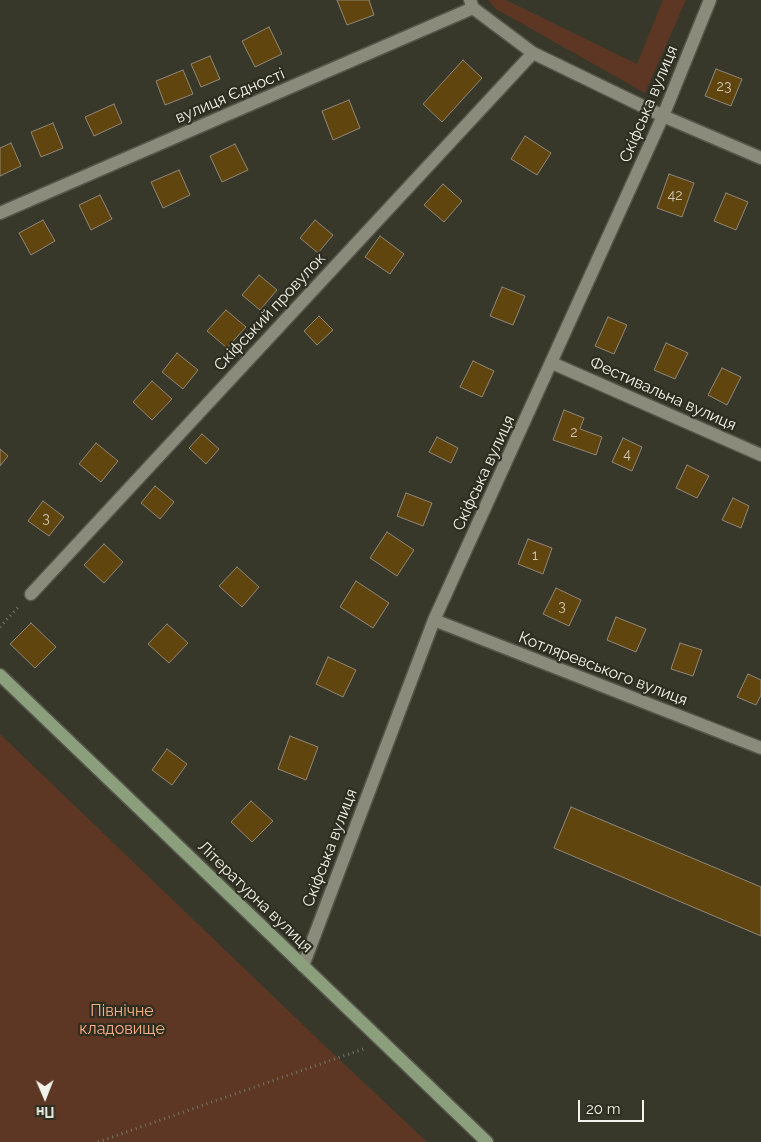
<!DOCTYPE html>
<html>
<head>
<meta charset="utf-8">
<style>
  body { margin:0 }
  #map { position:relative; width:761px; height:1142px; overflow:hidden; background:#37372a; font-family:Raleway,sans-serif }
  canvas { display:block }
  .north { position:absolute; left:20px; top:1072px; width:50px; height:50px; -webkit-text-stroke:4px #2d2d20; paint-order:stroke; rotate:179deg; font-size:14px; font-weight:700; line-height:20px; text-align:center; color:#f3f3eb }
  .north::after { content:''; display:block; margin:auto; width:18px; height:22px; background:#f3f3eb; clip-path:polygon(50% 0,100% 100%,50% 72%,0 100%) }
  .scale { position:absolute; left:578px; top:1100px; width:66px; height:22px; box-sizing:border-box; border:2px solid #f3f3eb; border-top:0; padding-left:6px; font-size:15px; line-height:18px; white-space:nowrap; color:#f3f3eb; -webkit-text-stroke:4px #2d2d20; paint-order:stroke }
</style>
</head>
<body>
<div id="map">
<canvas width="761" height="1142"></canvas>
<div class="north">Пн</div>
<div class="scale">20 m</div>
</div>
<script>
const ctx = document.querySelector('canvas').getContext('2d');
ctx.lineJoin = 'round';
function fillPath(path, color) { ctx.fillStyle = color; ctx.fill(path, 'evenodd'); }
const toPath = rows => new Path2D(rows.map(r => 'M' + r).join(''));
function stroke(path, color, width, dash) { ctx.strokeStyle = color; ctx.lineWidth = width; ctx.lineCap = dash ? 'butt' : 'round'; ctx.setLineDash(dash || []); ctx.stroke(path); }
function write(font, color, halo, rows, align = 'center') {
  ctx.font = font + ' Raleway,sans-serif'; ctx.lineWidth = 4.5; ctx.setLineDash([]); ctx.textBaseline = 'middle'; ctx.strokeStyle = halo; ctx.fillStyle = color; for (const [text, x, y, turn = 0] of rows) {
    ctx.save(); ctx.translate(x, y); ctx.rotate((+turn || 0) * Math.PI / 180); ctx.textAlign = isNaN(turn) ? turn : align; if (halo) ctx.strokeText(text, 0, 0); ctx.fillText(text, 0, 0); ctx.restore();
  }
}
const green = toPath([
  [488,0,506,0,637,64,663,0,686,0,645,93,496,9],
  [0,734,324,1045,427,1142,0,1142]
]);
const building = toPath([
  [337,0,369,0,374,15,347,25,337,0],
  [269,27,282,54,255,67,242,41,269,27],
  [210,56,220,79,201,87,191,64,210,56],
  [463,60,482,78,442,122,423,104,463,60],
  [716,69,742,79,731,106,705,96,716,69],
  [183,70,193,94,165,105,156,81,183,70],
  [349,100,360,128,333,140,322,111,349,100],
  [114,104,122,123,94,136,85,117,114,104],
  [53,123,63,148,41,157,31,132,53,123],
  [525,136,551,153,537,175,511,159,525,136],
  [11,143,21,166,0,176,0,148,11,143],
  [235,144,248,170,222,182,210,156,235,144],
  [179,170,190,195,163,208,151,182,179,170],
  [669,174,694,183,682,217,657,208,669,174],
  [443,184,462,201,444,222,424,205,443,184],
  [726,193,748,202,736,230,714,221,726,193],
  [100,195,112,219,91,230,79,205,100,195],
  [43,220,55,241,31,255,19,233,43,220],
  [315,220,333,235,318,253,300,238,315,220],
  [380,236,404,254,390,274,365,257,380,236],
  [259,275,277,290,260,310,242,295,259,275],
  [502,287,525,296,513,325,490,316,502,287],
  [226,310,246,327,227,348,207,331,226,310],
  [319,316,333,330,317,345,304,331,319,316],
  [608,317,627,325,614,354,595,346,608,317],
  [666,343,688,353,675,379,654,370,666,343],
  [177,353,198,370,183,389,162,372,177,353],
  [473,361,494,371,482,397,460,387,473,361],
  [722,368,741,377,727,405,708,395,722,368],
  [152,381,172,399,152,420,133,402,152,381],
  [564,410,584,418,580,429,602,437,596,455,553,440,564,410],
  [202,434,219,449,206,464,189,448,202,434],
  [437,437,458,448,451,463,429,452,437,437],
  [623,438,642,447,632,471,612,462,623,438],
  [96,443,118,461,101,482,79,464,96,443],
  [0,449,8,456,0,466,0,449],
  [687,465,709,476,697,498,676,488,687,465],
  [155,486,174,502,160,519,141,503,155,486],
  [406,493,432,503,423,526,397,516,406,493],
  [733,498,749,506,741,528,722,520,733,498],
  [43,501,64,517,49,536,28,521,43,501],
  [387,532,414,550,397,576,370,558,387,532],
  [528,539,552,548,543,574,518,564,528,539],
  [104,544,123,562,104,583,84,565,104,544],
  [237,567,259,587,242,607,219,586,237,567],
  [356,581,389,603,373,628,340,607,356,581],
  [556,588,581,600,569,626,543,614,556,588],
  [616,617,646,629,636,652,607,640,616,617],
  [31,623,56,647,35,668,10,644,31,623],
  [167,624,188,643,169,663,148,644,167,624],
  [680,643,702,650,693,676,671,669,680,643],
  [328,657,356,670,343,697,316,684,328,657],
  [748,674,761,680,761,695,756,705,737,697,748,674],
  [290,736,318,747,306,780,278,769,290,736],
  [167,749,187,764,172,785,152,770,167,749],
  [251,801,273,821,252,842,231,822,251,801],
  [571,807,761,887,761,936,554,848,571,807]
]);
const path = toPath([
  [0,627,20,605],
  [98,1142,366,1048]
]);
const street = toPath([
  [470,0,473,8,533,53,663,116,761,158],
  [0,213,473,8],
  [552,363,761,455],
  [31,594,533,53],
  [434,620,761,748],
  [303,966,434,620,663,116,710,0]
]);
const secondary = toPath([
  [0,675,487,1142]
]);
const numberNames = [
  ["23",724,87],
  ["42",675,196],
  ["2",574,433],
  ["4",627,455],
  ["3",46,519],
  ["1",535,556],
  ["3",562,607]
];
const streetNames = [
  ["вулиця Єдності",230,96,-23],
  ["Скіфська вулиця",649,104,-67],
  ["Скіфський провулок",270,312,-47],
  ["Фестивальна вулиця",663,394,24],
  ["Скіфська вулиця",484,473,-65],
  ["Котляревського вулиця",603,669,21],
  ["Скіфська вулиця",330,848,-69],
  ["Літературна вулиця",255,897,44]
];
const parkNames = [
  ["Північне",122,1011],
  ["кладовище",122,1029]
];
fillPath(green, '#5d3724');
fillPath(building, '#61450f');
stroke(building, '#90877a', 1);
stroke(street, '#55564a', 15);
stroke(secondary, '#55564a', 15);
stroke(path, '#77776c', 3, [1, 4]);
stroke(street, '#8a8b7b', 12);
stroke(secondary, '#8b9f7d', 12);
write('14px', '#cec8b4', null, numberNames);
write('16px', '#f3f3eb', '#2d2d20', streetNames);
write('16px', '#feaf88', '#2d2d20', parkNames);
</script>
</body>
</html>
